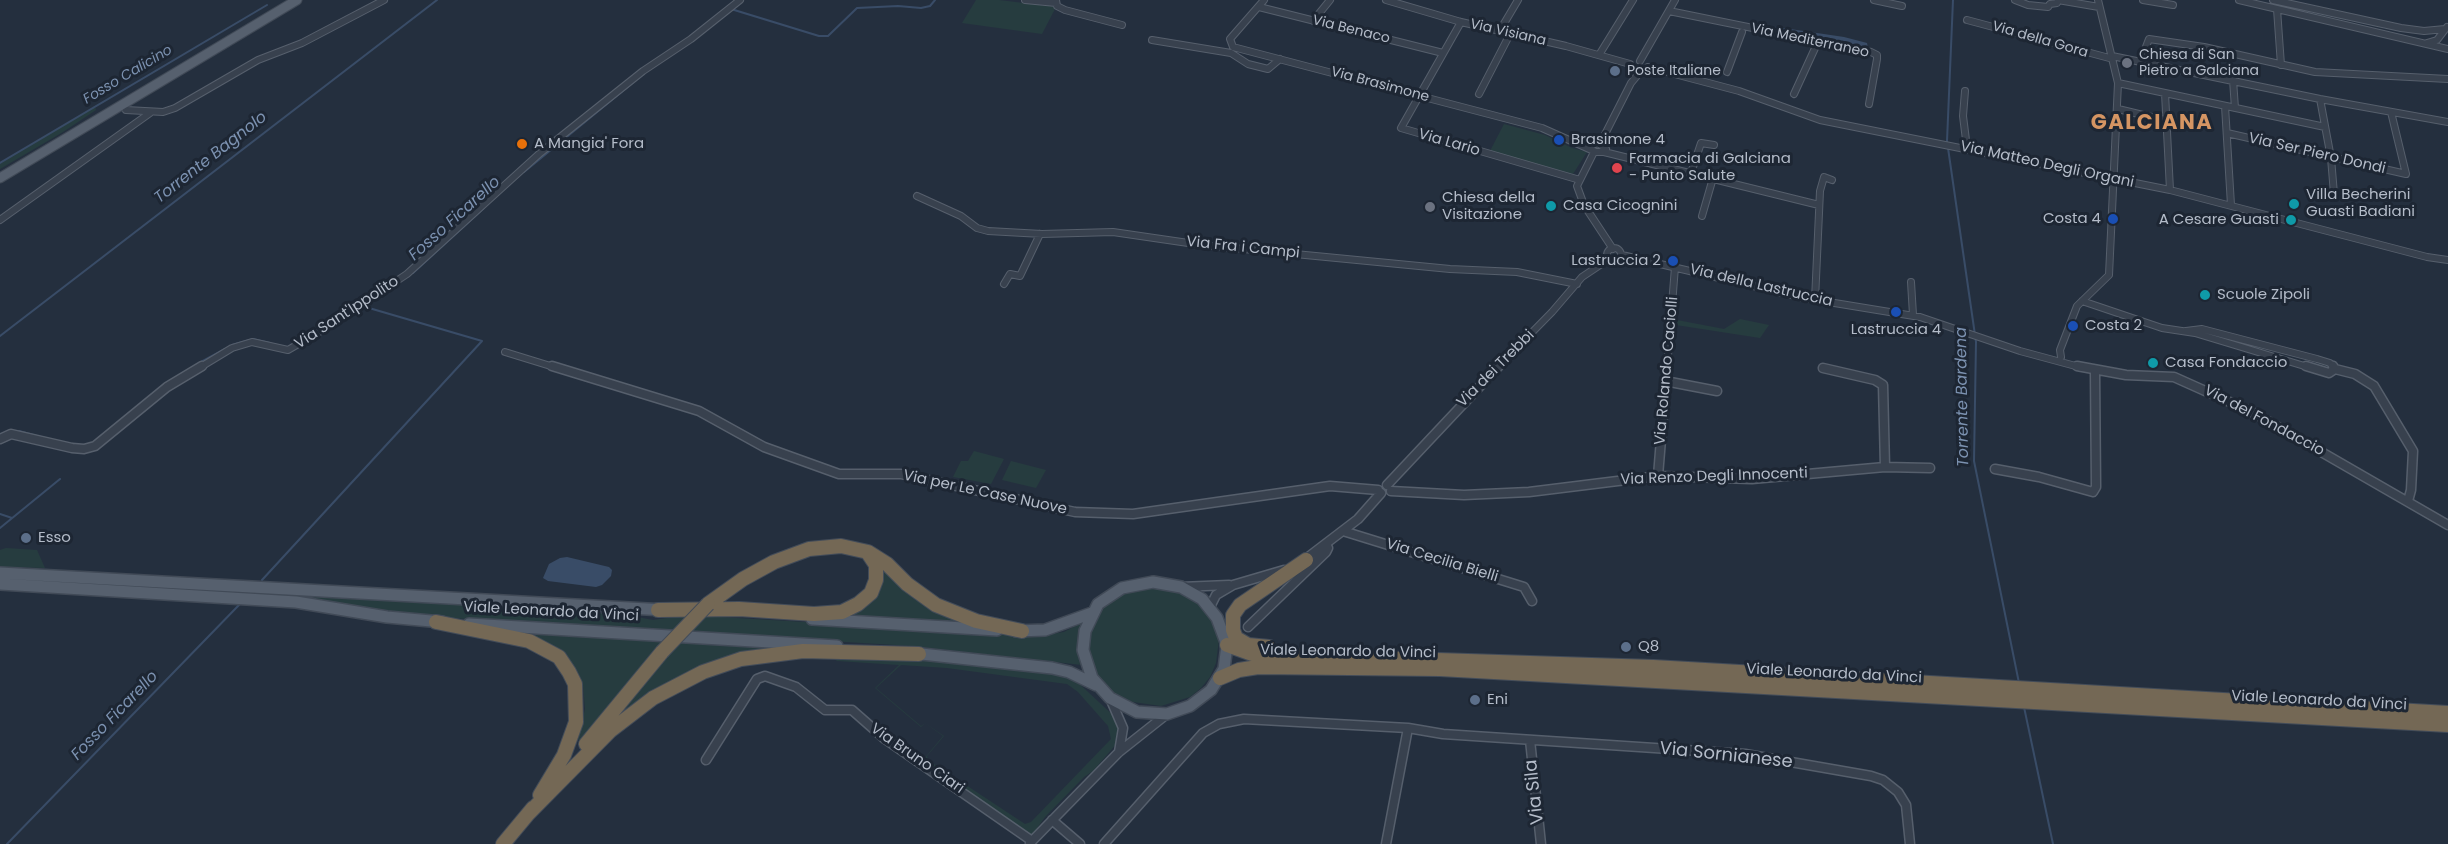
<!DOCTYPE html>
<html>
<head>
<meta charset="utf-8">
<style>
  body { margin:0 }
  canvas { display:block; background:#242f3e }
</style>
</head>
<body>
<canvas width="2448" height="844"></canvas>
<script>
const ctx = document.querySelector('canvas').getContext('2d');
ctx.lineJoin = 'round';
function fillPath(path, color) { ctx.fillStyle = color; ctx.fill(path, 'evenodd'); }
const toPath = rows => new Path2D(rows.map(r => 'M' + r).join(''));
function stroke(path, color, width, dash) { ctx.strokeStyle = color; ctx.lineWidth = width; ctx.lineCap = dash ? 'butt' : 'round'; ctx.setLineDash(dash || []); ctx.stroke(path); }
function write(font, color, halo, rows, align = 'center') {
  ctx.font = font + ' Poppins,sans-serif'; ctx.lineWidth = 6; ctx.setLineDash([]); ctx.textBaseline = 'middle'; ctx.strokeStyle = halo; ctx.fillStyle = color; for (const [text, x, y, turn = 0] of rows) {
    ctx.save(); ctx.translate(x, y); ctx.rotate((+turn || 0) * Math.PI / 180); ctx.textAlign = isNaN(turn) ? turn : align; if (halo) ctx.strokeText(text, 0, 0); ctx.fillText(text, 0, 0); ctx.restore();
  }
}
const green = toPath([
  [976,0,999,0,1056,7,1042,34,962,23],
  [95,107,96,110,63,132,0,169,0,164],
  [1504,124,1545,135,1572,148,1587,152,1573,174,1490,151],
  [1740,319,1769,325,1760,338,1676,325,1677,320,1724,329],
  [974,451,1004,459,991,484,953,477,961,461,968,461],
  [1011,461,1046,470,1036,488,1002,480],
  [6,548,37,550,45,568,0,567,0,550],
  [881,565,972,624,837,615,858,608],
  [0,577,601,610,653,620,687,615,1040,636,1064,632,1081,623,1082,665,912,646,418,616,298,597,0,580],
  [1152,585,1178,591,1199,602,1213,619,1219,640,1216,663,1210,677,1201,688,1190,697,1161,706,1133,702,1108,690,1098,680,1088,657,1088,632,1097,611,1115,595],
  [536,633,786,647,755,653,623,718,621,713,665,657,583,741,578,740,585,709,583,686,579,675,564,654,547,643,533,637],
  [828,654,936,661,1055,674,1073,678,1115,717,1120,726,1118,742,1093,771,1084,777,1045,817,1032,835,1029,835,923,760,943,736,925,723,921,727,875,688,899,665,837,661],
  [901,665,947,668,1067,684,1078,692,1108,726,1111,739,1031,822,1025,824,928,760,927,756,944,736,925,723,921,726,876,688]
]);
const water = toPath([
  [1763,25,1844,37,1867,43,1868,48,1760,26],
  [567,557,609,567,612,570,611,576,602,585,596,587,548,581,543,578,549,564,560,558]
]);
const stream = toPath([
  [1953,0,1947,141,1976,342,1974,461,2019,683],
  [731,9,819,36,828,36,857,8,898,6,921,8,930,6,935,0],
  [0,163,267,5],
  [524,172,647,71],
  [413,273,484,208],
  [0,336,437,0],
  [232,345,253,339,270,343],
  [201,362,225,349],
  [19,431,41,437],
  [0,514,12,518],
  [0,528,60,479],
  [262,580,482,341,369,308,370,303,391,288],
  [2024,707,2053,844],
  [7,844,239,605]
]);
const minorFar1 = toPath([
  [1025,0,1056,3],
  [1056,0,1057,6,1065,10,1122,25],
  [1264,0,1230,39,1233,47,1542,128,1596,152,1603,152,1606,149,1598,143,1592,145,1591,149],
  [1386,0,1461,22,1566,46,1630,64],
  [1874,0,1902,6],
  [2015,0,2028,5,2048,7,2050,4,2057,3,2058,0],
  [2058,0,2099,7],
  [2143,0,2173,5],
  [2239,0,2448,49],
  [2273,0,2401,28,2424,31,2445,29],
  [1259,7,1443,53],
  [2277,9,2281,65],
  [1669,11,1871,52,1877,55,1877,59],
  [1967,20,2113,59],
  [1313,21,1330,0],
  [1461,22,1401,128,1580,180],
  [1499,32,1518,0],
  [1152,40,1231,53,1248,64,1268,69,1280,59],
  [2427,43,2437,40,2447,27],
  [1599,55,1633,0],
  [2112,56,2320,99,2448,122],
  [2141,60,2149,39,2204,47,2315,72,2448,79],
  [1640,61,1675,0],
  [1648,67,1739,91,1820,120,2170,190,2427,257,2448,260],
  [1727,72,1742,32],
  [2233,80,2235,108],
  [2118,83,2325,127],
  [1965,91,1963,116,1967,148],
  [2165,93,2170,190],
  [1479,94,1510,34],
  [1794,94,1816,46],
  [2320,99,2331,158,2334,194,2320,191],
  [1869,104,1877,59],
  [2225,106,2231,205],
  [2118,109,2168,121],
  [126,110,163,112,175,108,258,60,302,43,384,0],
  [2227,133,2406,174,2391,112],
  [1600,144,1631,83,1641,71],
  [1594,152,1577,186,1584,205,1613,249],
  [1604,152,1819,205],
  [1691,173,1701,143,1714,145],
  [917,196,961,216,977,228,988,231,1042,234,1113,232,1202,245,1450,269,1517,272,1577,284],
  [1702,216,1713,178],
  [0,220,150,113],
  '1607 255a7 7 0 1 1 14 0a7 7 0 1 1-14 0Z',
  [1622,255,1804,298,1920,317,2020,351,2083,368],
  [1911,282,1913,315],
  [1004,284,1010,274,1020,276,1040,234],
  [1815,300,1820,191,1824,177,1832,180],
  [2082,301,2162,328,2195,333,2311,368],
  [2186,331,2202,329,2317,359,2330,363,2334,368],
  [505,352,557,368],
  [2061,357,2060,350,2077,306,2109,275,2118,83,2098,0],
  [199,368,232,348,252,342,288,350,326,328,407,274,539,154,643,71,691,39,740,0],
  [1497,368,1552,312,1582,277,1609,259],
  [1667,368,1675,267]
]);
const minor = toPath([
  [552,366,699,411,764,447,839,474,901,474,1075,512,1133,514,1330,486,1378,490],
  [2077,366,2126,375,2174,377,2252,412,2448,525],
  [2306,366,2329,373,2335,369],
  [2333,366,2335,369,2355,374,2374,386,2413,451,2411,490,2408,501],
  [1823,368,1875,380,1883,385,1885,467],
  [1665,381,1717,391],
  [0,439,11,434,72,448,84,449,95,446,167,387,202,366],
  [1995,469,2039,477,2093,492,2096,487,2095,371],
  [1658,476,1667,366],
  [1387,485,1499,366],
  [1391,491,1464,495,1529,492,1658,476,1752,479,1885,467,1930,468],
  [1343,531,1524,587,1532,601],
  [1303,561,1358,519,1381,493],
  [1181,587,1229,585],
  [1210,607,1216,595,1233,585,1284,570],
  [1248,627,1326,552,1328,548,1326,544],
  [1110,698,1123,728,1119,752],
  [1408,728,1443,734,1745,754,1871,776,1883,780,1898,792,1906,805,1910,844],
  [1530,740,1541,844],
  [706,760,757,679,765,676,796,687,825,710,852,710,885,739,1032,841],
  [1052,820,1080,844],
  [1030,843,1119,752,1167,714],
  [1104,844,1203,733,1219,724,1244,719,1408,728,1386,844]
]);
const majorFar1 = toPath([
  [0,178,297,0]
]);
const major = toPath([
  [0,573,665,610],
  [1153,582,1181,587,1202,599,1217,618,1227,645,1224,669,1211,690,1190,706,1167,714,1137,712,1110,698,1092,678,1083,650,1085,631,1098,604,1122,588,1153,582],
  [0,584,296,602,387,617,442,622],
  [812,619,997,630],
  [469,624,837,646],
  [1016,631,1045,630,1092,613],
  [912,653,1052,668,1069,672,1096,685]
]);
const highway = toPath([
  [708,604,743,579,774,562,809,549,841,546,868,552,887,564,907,584,936,605,976,621,1022,631],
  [658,610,739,609,814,614,842,612,858,604,871,593,876,580,876,565,868,553],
  [436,622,529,641,559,657,569,672,575,684,576,722,564,755,540,795],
  [1227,645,1252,654,1653,667,2448,713],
  [1269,647,1248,645,1236,638,1233,630,1233,615,1240,605,1306,560],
  [1220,678,1239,670,1258,667,1440,669,2448,725],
  [586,744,662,652],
  [528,814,610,731,653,698,703,672,741,659,803,651,919,654],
  [503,844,533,808]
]);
const highwayBridge = toPath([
  [662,652,708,604]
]);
const markers = [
  [2127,63,6,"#6b7280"],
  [1615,71,6,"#5c6f8a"],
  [1559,140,6,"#1a4fb4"],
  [522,144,6,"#e8710a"],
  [1617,168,6,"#e0444e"],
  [2294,204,6,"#0f9aa8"],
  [1551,206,6,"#0f9aa8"],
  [1430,207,6,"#6b7280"],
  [2113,219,6,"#1a4fb4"],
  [2291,220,6,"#0f9aa8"],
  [1673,261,6,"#1a4fb4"],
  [2205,295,6,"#0f9aa8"],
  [1896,312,6,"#1a4fb4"],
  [2073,326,6,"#1a4fb4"],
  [2153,363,6,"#0f9aa8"],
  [26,538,6,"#5c6f8a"],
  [1626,647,6,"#5c6f8a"],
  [1475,700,6,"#5c6f8a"]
];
const farStreetnames = [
  ["Via Benaco",1351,30,14],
  ["Via Visiana",1508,33,13],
  ["Via della Gora",2040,40,16],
  ["Via Mediterraneo",1810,41,12],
  ["Via Brasimone",1380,85,15]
];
const farPoinames = [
  ["Chiesa di San",2139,55],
  ["Pietro a Galciana",2139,71],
  ["Poste Italiane",1627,71]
];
const farWaternames = [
  ["Fosso Calicino",128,75,-31]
];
const poiNames = [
  ["Brasimone 4",1571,140],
  ["A Mangia' Fora",534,144],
  ["Farmacia di Galciana",1629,159],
  ["- Punto Salute",1629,176],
  ["Villa Becherini",2306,195],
  ["Guasti Badiani",2306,212],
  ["Chiesa della",1442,198],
  ["Visitazione",1442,215],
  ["Casa Cicognini",1563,206],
  ["Costa 4",2101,219,"right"],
  ["A Cesare Guasti",2279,220,"right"],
  ["Lastruccia 2",1661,261,"right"],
  ["Scuole Zipoli",2217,295],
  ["Costa 2",2085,326],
  ["Lastruccia 4",1896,330,"center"],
  ["Casa Fondaccio",2165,363],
  ["Esso",38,538],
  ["Q8",1638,647],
  ["Eni",1487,700]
];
const streetNames = [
  ["Via Lario",1449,143,16],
  ["Via Ser Piero Dondi",2317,154,13],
  ["Via Matteo Degli Organi",2047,165,12],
  ["Via Fra i Campi",1243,248,6],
  ["Via della Lastruccia",1761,286,13],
  ["Via Sant'Ippolito",347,313,-33],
  ["Via dei Trebbi",1496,369,-45],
  ["Via Rolando Caciolli",1667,371,-85],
  ["Via del Fondaccio",2264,421,28],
  ["Via Renzo Degli Innocenti",1714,477,-2],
  ["Via per Le Case Nuove",985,493,12],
  ["Via Cecilia Bielli",1442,561,17],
  ["Viale Leonardo da Vinci",551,612,3],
  ["Viale Leonardo da Vinci",1348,652,1],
  ["Viale Leonardo da Vinci",1834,674,3],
  ["Viale Leonardo da Vinci",2319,701,3],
  ["Via Bruno Ciari",917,759,35]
];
const waterNames = [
  ["Torrente Bagnolo",211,158,-38],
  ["Fosso Ficarello",455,219,-42],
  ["Torrente Bardena",1963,397,-91],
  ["Fosso Ficarello",115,716,-46]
];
const nearStreetnames = [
  ["Via Sornianese",1726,756,6],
  ["Via Sila",1535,792,-96]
];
const districtNames = [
  ["GALCIANA",2152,124]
];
fillPath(green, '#263c3f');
fillPath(water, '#394c67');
stroke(stream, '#394c67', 2);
stroke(minorFar1, '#565f6c', 8);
stroke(minor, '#565f6c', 11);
stroke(majorFar1, '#414a57', 11);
stroke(major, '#414a57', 14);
stroke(highway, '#434c59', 16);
stroke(minorFar1, '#38414e', 6);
stroke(minor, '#38414e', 8);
stroke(majorFar1, '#56606e', 9);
stroke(major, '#56606e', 11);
stroke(highway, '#746855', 14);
stroke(highwayBridge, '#434c59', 16, []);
stroke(highwayBridge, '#746855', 14);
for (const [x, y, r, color] of markers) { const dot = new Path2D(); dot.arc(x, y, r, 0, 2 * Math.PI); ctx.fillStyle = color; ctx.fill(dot); stroke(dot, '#1d2633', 2); }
write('14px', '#b4bcc9', '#1d2633', farStreetnames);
write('14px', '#b4bcc9', '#1d2633', farPoinames, 'left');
write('italic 14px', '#7c92b1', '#1d2633', farWaternames);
write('15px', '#b4bcc9', '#1d2633', poiNames, 'left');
write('15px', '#b4bcc9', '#1d2633', streetNames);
write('italic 16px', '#7c92b1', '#1d2633', waterNames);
write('18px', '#b4bcc9', '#1d2633', nearStreetnames);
ctx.letterSpacing = '1.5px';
write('bold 21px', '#d59563', '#1d2633', districtNames);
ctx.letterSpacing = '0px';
</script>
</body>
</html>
